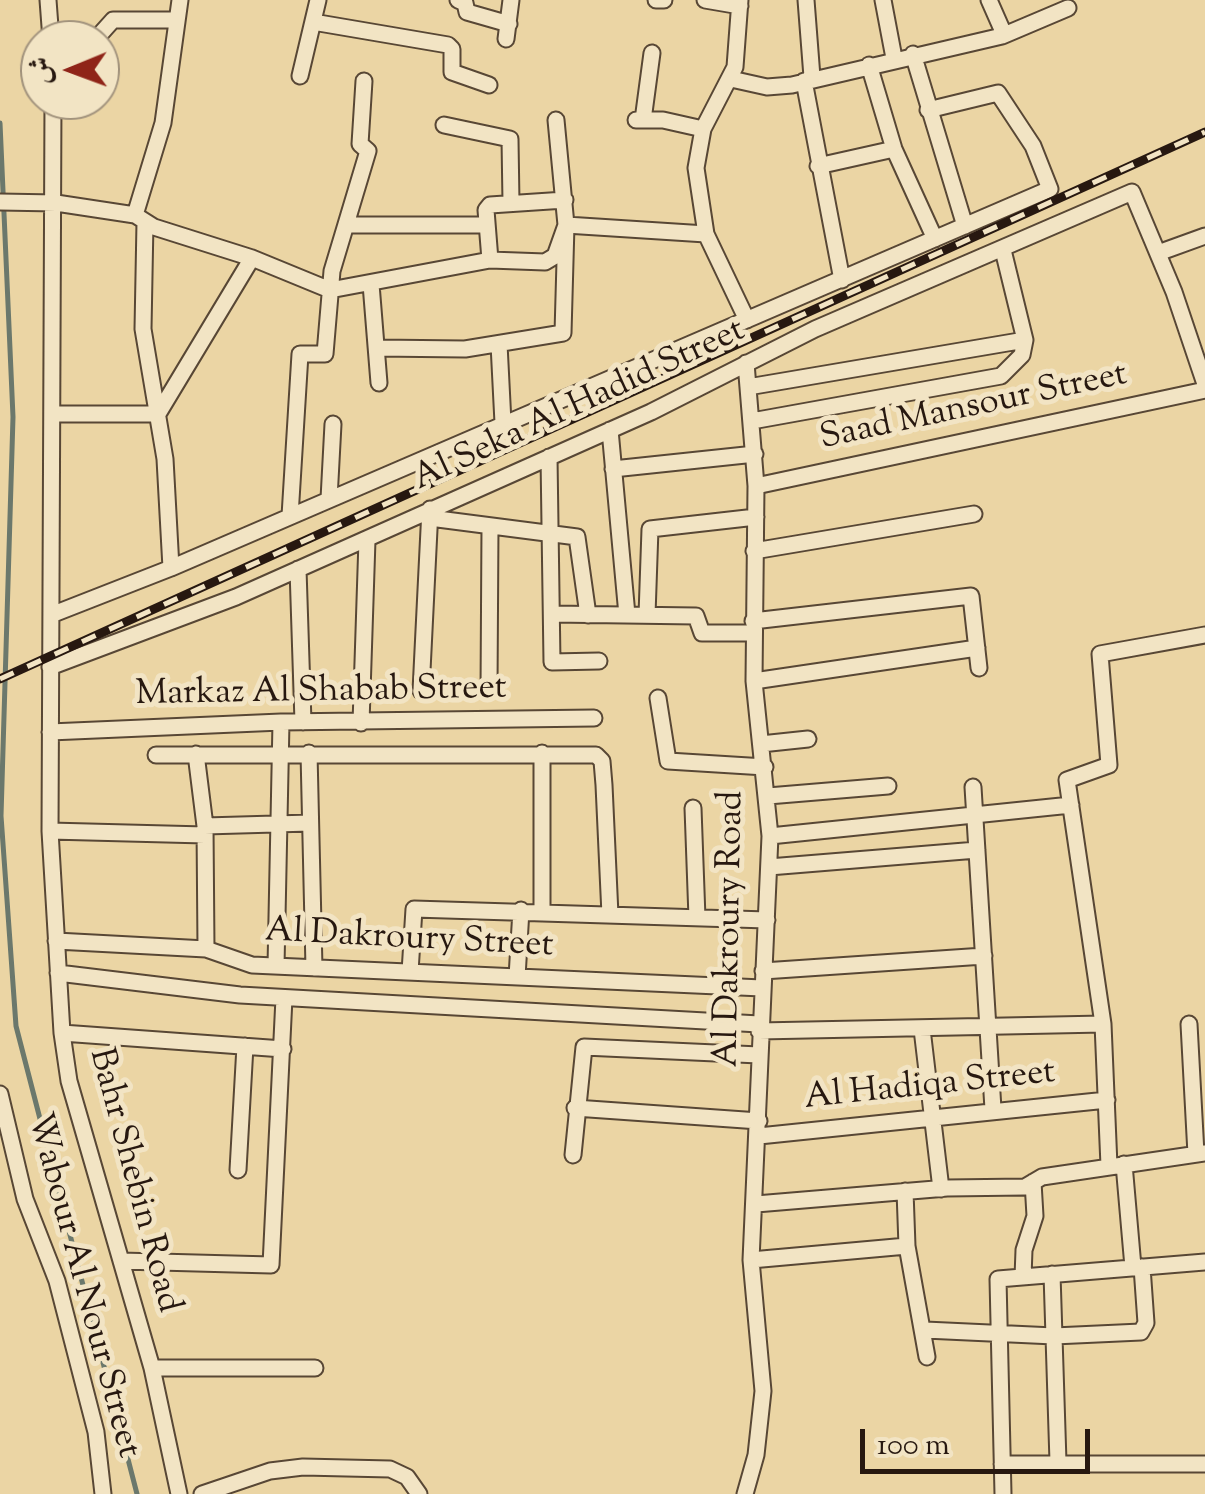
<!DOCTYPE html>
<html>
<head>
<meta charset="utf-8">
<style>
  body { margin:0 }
  #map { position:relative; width:1205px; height:1494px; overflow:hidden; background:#ebd5a4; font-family:"Sorts Mill Goudy",Amiri,serif }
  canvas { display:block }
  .north { position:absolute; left:20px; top:20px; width:100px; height:100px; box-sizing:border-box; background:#f2e4c4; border:2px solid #a1927c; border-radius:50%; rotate:269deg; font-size:28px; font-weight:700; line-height:40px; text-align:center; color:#271810 }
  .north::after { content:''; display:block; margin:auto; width:35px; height:45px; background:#8f2418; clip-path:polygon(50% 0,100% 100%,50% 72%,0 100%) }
  .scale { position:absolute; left:860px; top:1429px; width:230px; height:45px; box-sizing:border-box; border:5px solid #271810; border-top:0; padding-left:12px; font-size:30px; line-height:35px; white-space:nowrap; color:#271810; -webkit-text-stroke:8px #f2e4c4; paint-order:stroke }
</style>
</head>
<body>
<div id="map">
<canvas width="1205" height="1494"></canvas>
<div class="north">ش</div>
<div class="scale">100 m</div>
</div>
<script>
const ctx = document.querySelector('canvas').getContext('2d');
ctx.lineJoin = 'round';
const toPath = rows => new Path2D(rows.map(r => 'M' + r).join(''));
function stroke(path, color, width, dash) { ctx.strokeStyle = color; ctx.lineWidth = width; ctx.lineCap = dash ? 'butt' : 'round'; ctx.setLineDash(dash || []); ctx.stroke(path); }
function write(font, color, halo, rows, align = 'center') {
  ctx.font = font + ' "Sorts Mill Goudy",serif'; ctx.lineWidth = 10; ctx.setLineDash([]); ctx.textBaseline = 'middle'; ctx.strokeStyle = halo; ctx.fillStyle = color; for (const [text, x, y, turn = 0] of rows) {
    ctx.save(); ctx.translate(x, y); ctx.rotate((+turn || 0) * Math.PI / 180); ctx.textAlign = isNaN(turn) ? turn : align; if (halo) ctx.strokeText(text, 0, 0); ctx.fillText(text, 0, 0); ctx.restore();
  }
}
const stream = toPath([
  [0,123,13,417,1,816,16,1026,137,1494]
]);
const street = toPath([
  [48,0,51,40],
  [458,0,465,3,467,12,509,24],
  [656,0,664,0],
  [705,0,740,6],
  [740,0,735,67,703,129,696,168,706,234,747,320],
  [806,0,812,77],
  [883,0,894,58],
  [989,0,1004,34],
  [313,22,448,45,452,49,452,72,489,85],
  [506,39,511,0],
  [95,40,113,20,177,20],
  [913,54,965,226],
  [869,65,894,149,935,239],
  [300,76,318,0],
  [731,79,767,87,792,85,1002,36,1068,8],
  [804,81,842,280],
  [53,100,50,831,62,1033,69,1081,152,1368,179,1494],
  [636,120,663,120,703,129],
  [643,120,652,53],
  [444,125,510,139,511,203],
  [818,166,894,149],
  [0,202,56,203,135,215,154,227,252,258,330,290,490,260,545,262,555,256,566,225,706,234],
  [135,215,163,123,180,0],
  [145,222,143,329,165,459,171,568],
  [346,225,487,225],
  [1158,253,1205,236],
  [490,260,486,210,490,205,565,200],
  [371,284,379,383],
  [499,344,503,423],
  [377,348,465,349,563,333,566,225,556,120],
  [748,387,1025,340],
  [55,414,158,414],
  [158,414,252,258],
  [752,421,1001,376,1022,355,1025,340,1003,250],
  [610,430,627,615],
  [549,457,552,662,599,661],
  [613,469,755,454],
  [756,486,1205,390],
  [329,499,333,424],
  [290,516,300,354,325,354,332,271,368,151,360,144,364,81],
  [430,518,577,537,588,615],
  [754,551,974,514],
  [298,569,303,722],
  [553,614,696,616,702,633,752,633],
  [51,615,171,568,1050,189,1033,146,998,93,928,110],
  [647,615,650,529,756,517],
  [753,621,971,596,979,668],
  [50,667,236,597,651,412,815,329,1132,192,1174,292,1205,384],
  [754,681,977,648],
  [489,690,490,526],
  [421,691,430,509],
  [658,698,668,761,765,767],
  [361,723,367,540],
  [50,732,281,722,594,718],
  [761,744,808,739],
  [309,753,314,968],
  [196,754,205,826,206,949],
  [156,755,596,755,602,761,604,785,610,915],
  [973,787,993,1109],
  [768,796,888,786],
  [693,808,697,918],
  [205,826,310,823],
  [50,831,205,835],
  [770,836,1071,805],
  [769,867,977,850],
  [542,911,542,753],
  [56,941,206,949,252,965,762,988],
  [276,966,281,722],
  [763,971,984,956],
  [410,972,414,909,767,920],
  [58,973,240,995,759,1024],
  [517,977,521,910],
  [1189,1024,1196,1154],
  [922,1029,941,1189],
  [759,1031,1103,1024],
  [62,1033,283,1049],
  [0,1094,25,1199,57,1281,96,1432,103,1494],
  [575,1108,759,1121],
  [759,1136,1107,1100],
  [573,1155,584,1047,759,1055],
  [1124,1164,1133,1267],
  [1109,1166,1103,1024,1067,780,1109,765,1100,654,1205,635],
  [238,1170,245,1046],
  [905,1191,907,1246,927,1357],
  [756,1204,947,1188,1025,1187,1042,1177,1205,1153],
  [751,1260,907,1246],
  [121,1261,271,1265,284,998],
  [1052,1274,1058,1462],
  [1023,1277,1024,1250,1035,1216,1033,1182],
  [925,1330,1054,1336,1141,1332,1146,1323,1142,1267],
  [152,1368,315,1368],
  [1002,1464,1205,1464],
  [202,1494,270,1471,303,1467,390,1469,407,1477,419,1494],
  [745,1494,756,1455,763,1391,751,1260,770,836,754,681,756,486,746,363],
  [1003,1494,998,1279,1205,1262]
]);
const rail = toPath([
  [0,679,1205,132]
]);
const streetNames = [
  ["Al Seka Al Hadid Street",580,407,-25],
  ["Saad Mansour Street",974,409,-12],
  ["Markaz Al Shabab Street",321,694,-1],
  ["Al Dakroury Road",732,929,-89],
  ["Al Dakroury Street",409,941,3],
  ["Al Hadiqa Street",930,1088,-6],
  ["Bahr Shebin Road",132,1181,75],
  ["Wabour Al Nour Street",81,1286,75]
];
stroke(stream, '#6b786c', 5);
stroke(street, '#584735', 19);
stroke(street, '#f2e4c4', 15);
stroke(rail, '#271810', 9);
stroke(rail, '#f2e4c4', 5, [15]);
write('35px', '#271810', '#f2e4c4', streetNames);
</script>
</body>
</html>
